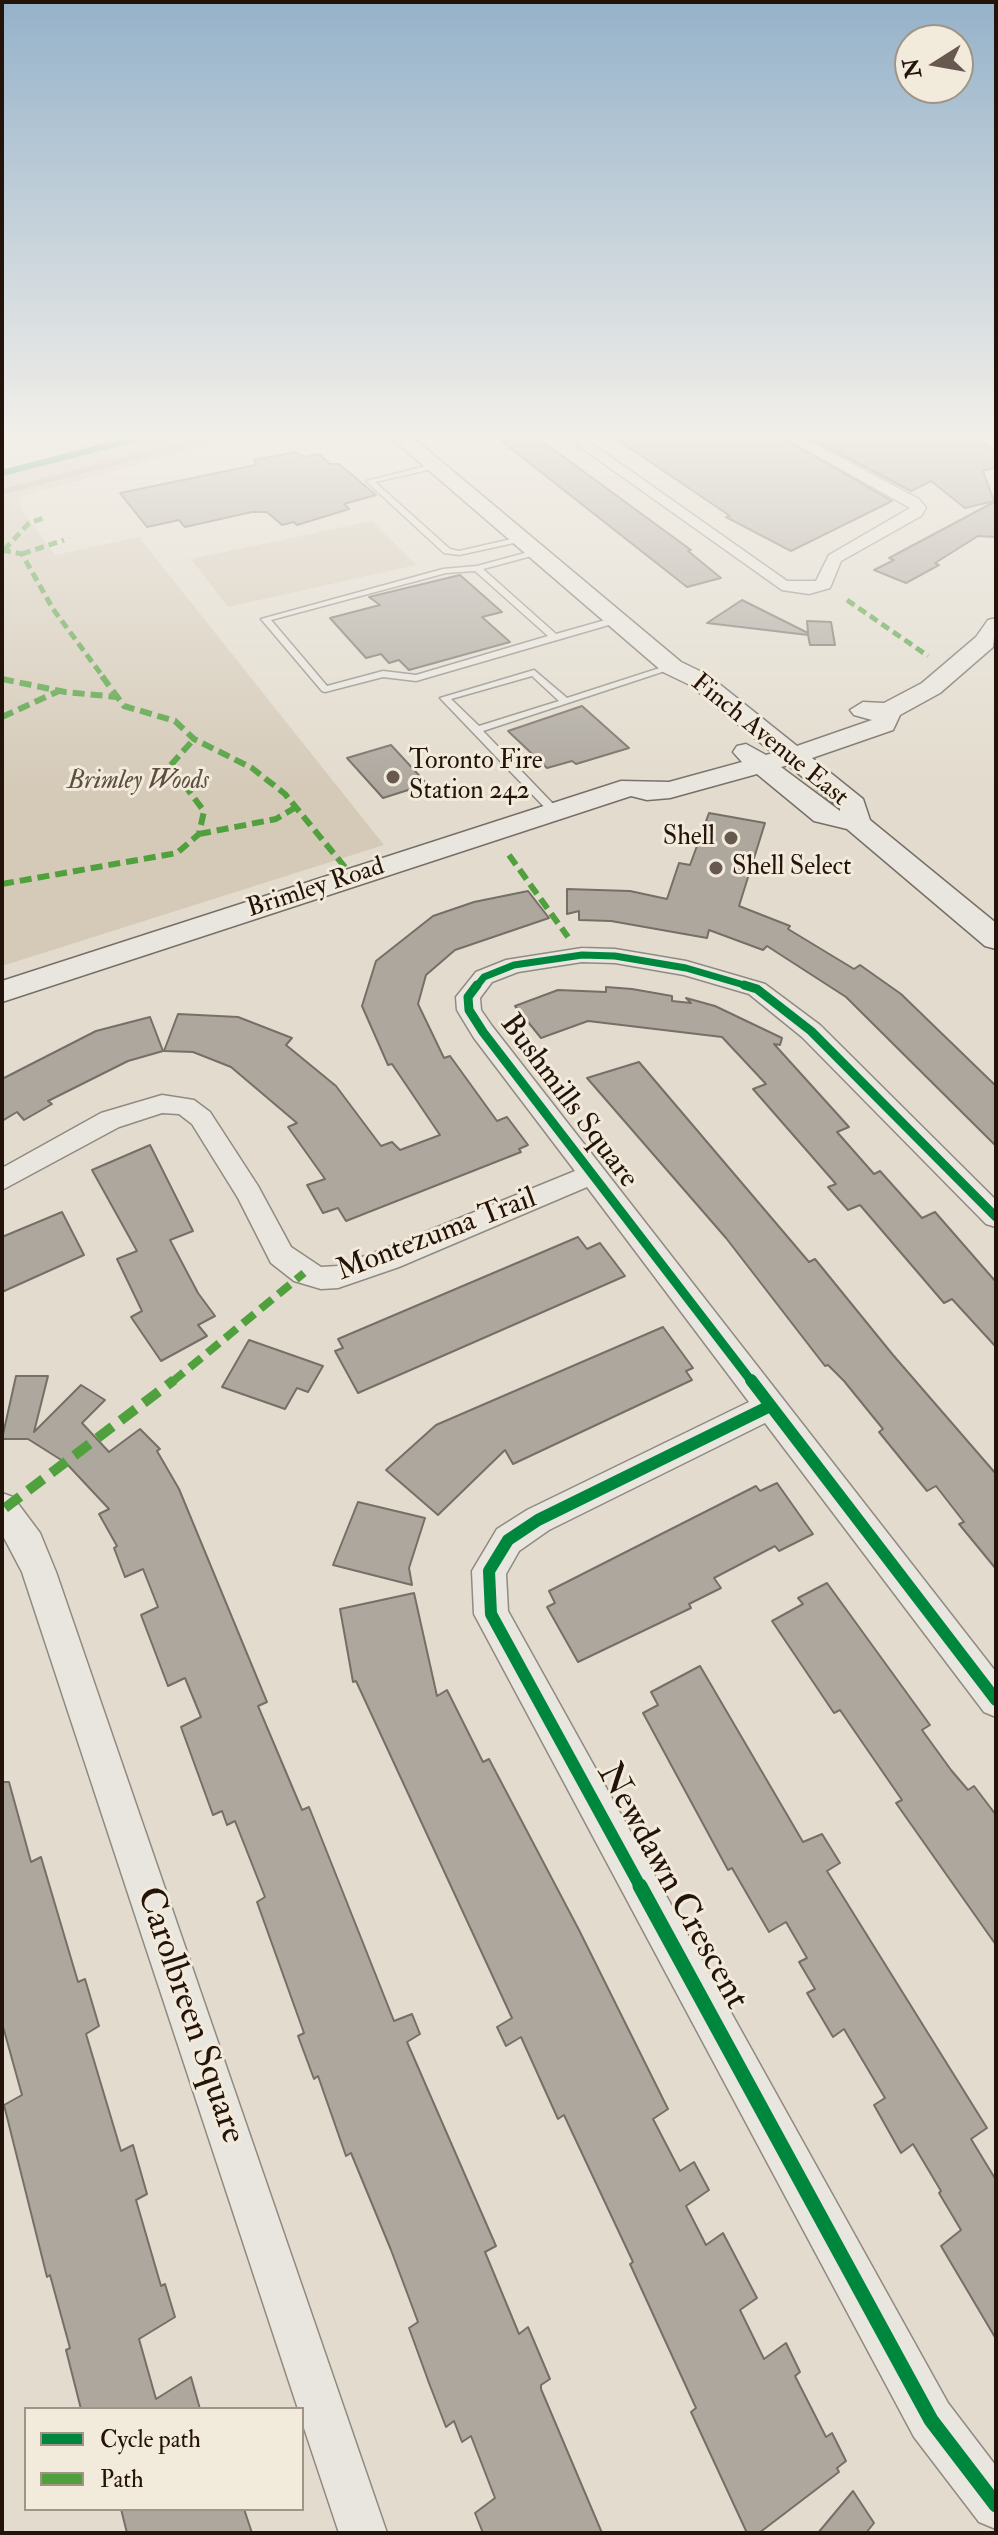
<!DOCTYPE html>
<html>
<head>
<meta charset="utf-8">
<style>
  body { margin:0 }
  #map { position:relative; width:998px; height:2535px; overflow:hidden; background:#e3dcce; font-family:"IM FELL Double Pica",serif }
  canvas { display:block }
  .frame { position:absolute; inset:0; border:4px solid #24130a; pointer-events:none }
  .legend { position:absolute; left:24px; top:2407px; width:280px; height:104px; box-sizing:border-box; background:#f2eada; border:2px solid #a09487; margin:0; padding:10px 14px; list-style:none; font-size:24px; color:#24130a }
  .legend li { display:flex; align-items:center; gap:16px; height:40px }
  .legend b { width:40px; border:2px solid #a09487 }
  .north { position:absolute; left:894px; top:24px; width:80px; height:80px; box-sizing:border-box; background:#f2eada; border:2px solid #a09487; border-radius:50%; rotate:259deg; font-size:22px; font-weight:700; line-height:32px; text-align:center; color:#24130a }
  .north::after { content:''; display:block; margin:auto; width:28px; height:36px; background:#67594f; clip-path:polygon(50% 0,100% 100%,50% 72%,0 100%) }
</style>
</head>
<body>
<div id="map">
<canvas width="998" height="2535"></canvas>
<div class="frame"></div>
<ul class="legend">
<li><b style="height:10px;background:#00873e"></b>Cycle path</li>
<li><b style="height:10px;background:#50a03e"></b>Path</li>
</ul>
<div class="north">N</div>
</div>
<script>
const ctx = document.querySelector('canvas').getContext('2d');
ctx.lineJoin = 'round';
function fillPath(path, color) { ctx.fillStyle = color; ctx.fill(path, 'evenodd'); }
const toPath = rows => new Path2D(rows.map(r => 'M' + r).join(''));
function stroke(path, color, width, dash) { ctx.strokeStyle = color; ctx.lineWidth = width; ctx.lineCap = dash ? 'butt' : 'round'; ctx.setLineDash(dash || []); ctx.stroke(path); }
function write(font, color, halo, rows, align = 'center') {
  ctx.font = font + ' "IM FELL Double Pica",serif'; ctx.lineWidth = 6; ctx.setLineDash([]); ctx.textBaseline = 'middle'; ctx.strokeStyle = halo; ctx.fillStyle = color; for (const [text, x, y, turn = 0] of rows) {
    ctx.save(); ctx.translate(x, y); ctx.rotate((+turn || 0) * Math.PI / 180); ctx.textAlign = isNaN(turn) ? turn : align; if (halo) ctx.strokeText(text, 0, 0); ctx.fillText(text, 0, 0); ctx.restore();
  }
}
const green = toPath([
  [122,436,243,436,19,497,22,510,55,555,139,537,384,845,2,966,2,470],
  [372,521,416,565,228,607,191,559]
]);
const stream = toPath([
  [2,492,216,436]
]);
const building = toPath([
  [495,436,535,436,691,550,688,551,721,578,687,587,495,436],
  [612,436,779,436,892,501,791,551,726,517,730,516,612,436],
  [806,436,969,436,996,450,996,467,983,471,994,501,965,508,931,481,911,491,806,436],
  [296,452,305,457,319,454,330,464,339,464,376,495,344,504,349,509,297,525,294,522,282,525,267,512,252,512,185,527,179,520,147,527,120,493,256,465,254,460,296,452],
  [996,501,996,537,978,536,935,563,939,565,906,583,874,570,894,560,889,558,996,501],
  [460,575,502,612,482,617,510,642,409,670,399,660,389,663,381,654,366,658,330,618,380,605,369,597,460,575],
  [742,600,808,633,807,621,831,622,835,645,810,645,808,635,707,623,742,600],
  [582,706,629,748,576,764,572,761,547,768,508,731,582,706],
  [391,745,427,784,383,798,347,758,391,745],
  [709,813,765,823,739,906,790,926,788,929,854,969,860,965,901,994,996,1086,996,1146,846,997,767,946,763,950,709,930,707,938,611,921,579,920,579,911,567,914,567,889,630,891,667,899,679,863,690,865,709,813],
  [528,891,549,918,455,950,426,975,418,1004,444,1058,450,1056,497,1121,507,1117,528,1145,519,1149,521,1152,346,1221,338,1208,323,1213,307,1185,325,1179,288,1127,297,1123,231,1067,193,1052,164,1051,178,1014,238,1017,292,1038,286,1045,336,1086,381,1146,392,1142,400,1150,440,1135,392,1064,388,1065,362,1006,376,961,433,916,474,902,528,891],
  [606,987,632,989,672,996,672,1001,691,1003,686,998,715,1006,782,1038,780,1045,774,1044,849,1127,837,1132,874,1174,880,1171,922,1218,935,1212,996,1282,996,1347,952,1299,944,1303,860,1205,848,1210,828,1187,836,1184,753,1089,766,1084,722,1037,588,1021,541,1038,515,1006,558,990,606,992,606,987],
  [150,1017,163,1051,128,1061,48,1101,52,1104,24,1120,17,1112,2,1121,2,1079,96,1031,150,1017],
  [639,1062,809,1262,815,1259,893,1355,996,1474,996,1569,959,1524,964,1522,936,1486,927,1491,879,1432,883,1429,844,1381,828,1365,825,1366,726,1238,587,1078,639,1062],
  [150,1145,193,1231,170,1240,198,1293,215,1316,198,1325,207,1336,161,1361,131,1317,142,1311,117,1259,137,1251,92,1170,150,1145],
  [62,1212,84,1255,2,1292,2,1237,62,1212],
  [578,1237,587,1249,600,1243,625,1276,358,1393,335,1351,343,1348,338,1339,578,1237],
  [663,1327,693,1368,686,1371,692,1380,513,1464,505,1450,438,1515,386,1470,436,1425,663,1327],
  [249,1340,323,1366,308,1392,297,1388,285,1409,222,1387,249,1340],
  [16,1376,48,1376,34,1432,81,1385,105,1400,82,1423,109,1452,140,1429,160,1449,157,1451,179,1489,267,1702,258,1706,302,1810,309,1807,394,2021,412,2014,420,2034,407,2042,496,2246,485,2252,519,2334,528,2327,550,2379,541,2385,541,2389,602,2533,483,2533,475,2513,495,2498,471,2436,462,2442,454,2421,446,2427,429,2383,409,2328,418,2322,391,2250,351,2153,346,2156,318,2076,314,2079,298,2036,304,2033,257,1902,265,1897,235,1821,227,1825,222,1811,213,1815,181,1727,201,1717,185,1678,168,1686,141,1615,158,1607,143,1569,125,1577,114,1548,117,1546,99,1514,109,1509,66,1463,28,1439,2,1439,16,1376],
  [777,1483,813,1534,779,1551,775,1546,714,1578,721,1588,689,1604,691,1608,578,1662,547,1607,555,1603,549,1591,756,1486,760,1491,777,1483],
  [358,1502,425,1518,409,1568,412,1585,333,1565,358,1502],
  [827,1583,930,1725,922,1730,951,1770,968,1790,974,1786,996,1815,996,1945,896,1803,902,1800,840,1710,834,1713,772,1621,803,1604,798,1598,827,1583],
  [414,1593,437,1696,447,1690,483,1762,489,1759,579,1930,668,2109,653,2119,680,2171,694,2162,709,2190,686,2206,706,2245,723,2233,757,2298,740,2310,764,2359,786,2343,800,2372,795,2376,826,2437,832,2433,846,2461,837,2468,839,2472,759,2533,747,2533,691,2412,696,2408,630,2264,633,2262,564,2115,558,2119,521,2037,506,2046,497,2027,512,2018,356,1681,353,1682,340,1609,414,1593],
  [700,1666,803,1842,822,1834,840,1863,827,1871,987,2128,971,2139,996,2180,996,2339,941,2246,961,2230,939,2193,941,2191,913,2144,901,2153,874,2105,885,2098,860,2056,844,2029,833,2037,807,1993,815,1989,799,1962,807,1958,786,1922,769,1932,732,1868,728,1870,643,1713,658,1705,651,1692,700,1666],
  [2,1782,9,1782,31,1862,41,1857,78,1982,85,1979,99,2026,86,2034,121,2151,133,2145,147,2194,136,2200,161,2286,165,2284,175,2317,139,2339,156,2399,191,2377,200,2409,81,2409,66,2350,70,2348,50,2275,47,2277,4,2105,22,2095,2,2023,2,1782],
  [853,2491,874,2523,866,2533,818,2533,853,2491],
  [121,2509,244,2509,252,2533,127,2533,121,2509]
]);
const service = toPath([
  [434,464,438,466,437,468,375,482,450,549,459,551,520,537,523,537,523,541,459,555,444,553,366,481,434,464],
  [536,550,540,552,539,554,483,569,556,634,616,617,620,620,619,622,416,681,383,677,325,692,322,691,261,619,443,569,477,566,536,550],
  [475,571,548,636,416,675,383,671,327,686,271,620,446,573,475,571],
  [669,665,677,667,483,731,558,809,559,811,554,814,550,813,440,698,534,670,567,698,669,665],
  [532,676,559,701,479,726,451,699,532,676]
]);
const minor = toPath([
  [565,436,581,436,787,581,816,581,829,555,910,508,782,436,800,436,919,499,926,508,921,516,841,561,830,588,809,594,782,590,565,436],
  [582,948,615,949,686,961,765,984,820,1025,996,1200,996,1227,986,1224,802,1037,749,994,684,975,615,963,582,962,518,972,492,982,480,998,481,1010,492,1026,996,1672,996,1717,984,1712,765,1423,549,1530,519,1551,506,1574,508,1611,948,2403,996,2466,996,2529,979,2522,914,2437,474,1614,472,1571,497,1529,527,1510,749,1402,587,1187,399,1267,338,1288,321,1289,294,1281,271,1263,238,1198,192,1124,179,1114,162,1113,119,1127,2,1190,2,1168,101,1113,162,1095,194,1100,210,1112,258,1186,291,1247,321,1267,337,1266,379,1251,575,1171,474,1038,457,1010,456,997,476,972,506,960,582,948],
  [2,1493,13,1497,40,1533,56,1572,387,2533,339,2533,302,2422,302,2409,298,2409,22,1572,2,1534,2,1493]
]);
const secondary = toPath([
  [389,436,411,436,681,662,708,675,797,746,872,720,854,715,850,710,863,702,884,703,922,683,976,637,988,620,996,618,993,647,940,693,900,715,893,730,812,758,863,799,870,820,996,923,996,949,985,946,847,829,814,821,757,774,670,798,647,800,631,796,2,1002,2,981,621,781,669,782,742,762,733,752,737,746,746,744,766,755,773,753,690,685,663,672,389,436],
  [788,765,840,808,840,811,781,767,788,765]
]);
const quietFar3 = toPath([
  [2,550,22,554,53,609,104,678],
  [4,550,29,523,46,517],
  [22,554,64,540],
  [847,600,928,656]
]);
const quietFar2 = toPath([
  [102,676,124,706,175,721,194,739,252,768,285,794,353,877],
  [2,679,65,692,117,697],
  [2,717,59,691],
  [199,834,276,819,296,807],
  [509,855,568,937],
  [2,884,177,853,199,834,204,811,170,766,194,739]
]);
const quietFar1 = toPath([
  [172,1382,304,1273]
]);
const quiet = toPath([
  [5,1508,174,1380]
]);
const cyclewayFar4 = toPath([
  [2,473,146,436]
]);
const cyclewayFar3 = toPath([
  [476,987,484,977,514,965,582,955,615,956,686,968,751,987]
]);
const cyclewayFar2 = toPath([
  [477,985,468,997,469,1010,483,1032,752,1382],
  [744,985,757,989,811,1031,996,1217]
]);
const cyclewayFar1 = toPath([
  [751,1380,996,1700],
  [641,1888,491,1614,489,1571,508,1540,538,1520,770,1406]
]);
const cycleway = toPath([
  [640,1886,931,2420,996,2505]
]);
const markers = [
  [393,777,8,"#67594f"],
  [731,838,8,"#67594f"],
  [716,868,8,"#67594f"]
];
const farStreetnames = [
  ["Finch Avenue East",769,741,39],
  ["Brimley Road",316,889,-18]
];
const farPoinames = [
  ["Toronto Fire",409,762],
  ["Station 242",409,792],
  ["Shell",715,838,"right"],
  ["Shell Select",732,868]
];
const farParknames = [
  ["Brimley Woods",138,782]
];
const streetNames = [
  ["Bushmills Square",568,1102,53],
  ["Montezuma Trail",437,1236,-21]
];
const nearStreetnames = [
  ["Newdawn Crescent",671,1887,61],
  ["Carolbreen Square",189,2016,71]
];
fillPath(green, '#d5cab8');
stroke(stream, '#b9ae9c', 5);
fillPath(building, '#ada79e');
stroke(building, '#766f67', 2);
stroke(service, '#908a81', 3);
stroke(minor, '#908a81', 3);
stroke(secondary, '#766f67', 3);
fillPath(service, '#e9e5df');
fillPath(minor, '#e9e5df');
fillPath(secondary, '#e9e5df');
stroke(quietFar3, '#50a03e', 5, [9, 5]);
stroke(quietFar2, '#50a03e', 6, [12, 6]);
stroke(quietFar1, '#50a03e', 8, [15, 8]);
stroke(quiet, '#50a03e', 10, [19, 10]);
stroke(cyclewayFar4, '#00873e', 6);
stroke(cyclewayFar3, '#00873e', 7);
stroke(cyclewayFar2, '#00873e', 9);
stroke(cyclewayFar1, '#00873e', 12);
stroke(cycleway, '#00873e', 15);
const sky = ctx.createLinearGradient(0, 0, 0, 791);
sky.addColorStop(0, '#95b2ca');
sky.addColorStop(0.55, '#f2efe9');
sky.addColorStop(1, '#f2efe900');
ctx.fillStyle = sky;
ctx.fillRect(0, 0, 998, 791);
for (const [x, y, r, color] of markers) { const dot = new Path2D(); dot.arc(x, y, r, 0, 2 * Math.PI); ctx.fillStyle = color; ctx.fill(dot); stroke(dot, '#f2eada', 3); }
write('26px', '#24130a', '#f2eada', farStreetnames);
write('26px', '#24130a', '#f2eada', farPoinames, 'left');
write('italic 26px', '#5e4e41', '#f2eada', farParknames);
write('30px', '#24130a', '#f2eada', streetNames);
write('36px', '#24130a', '#f2eada', nearStreetnames);
</script>
</body>
</html>
